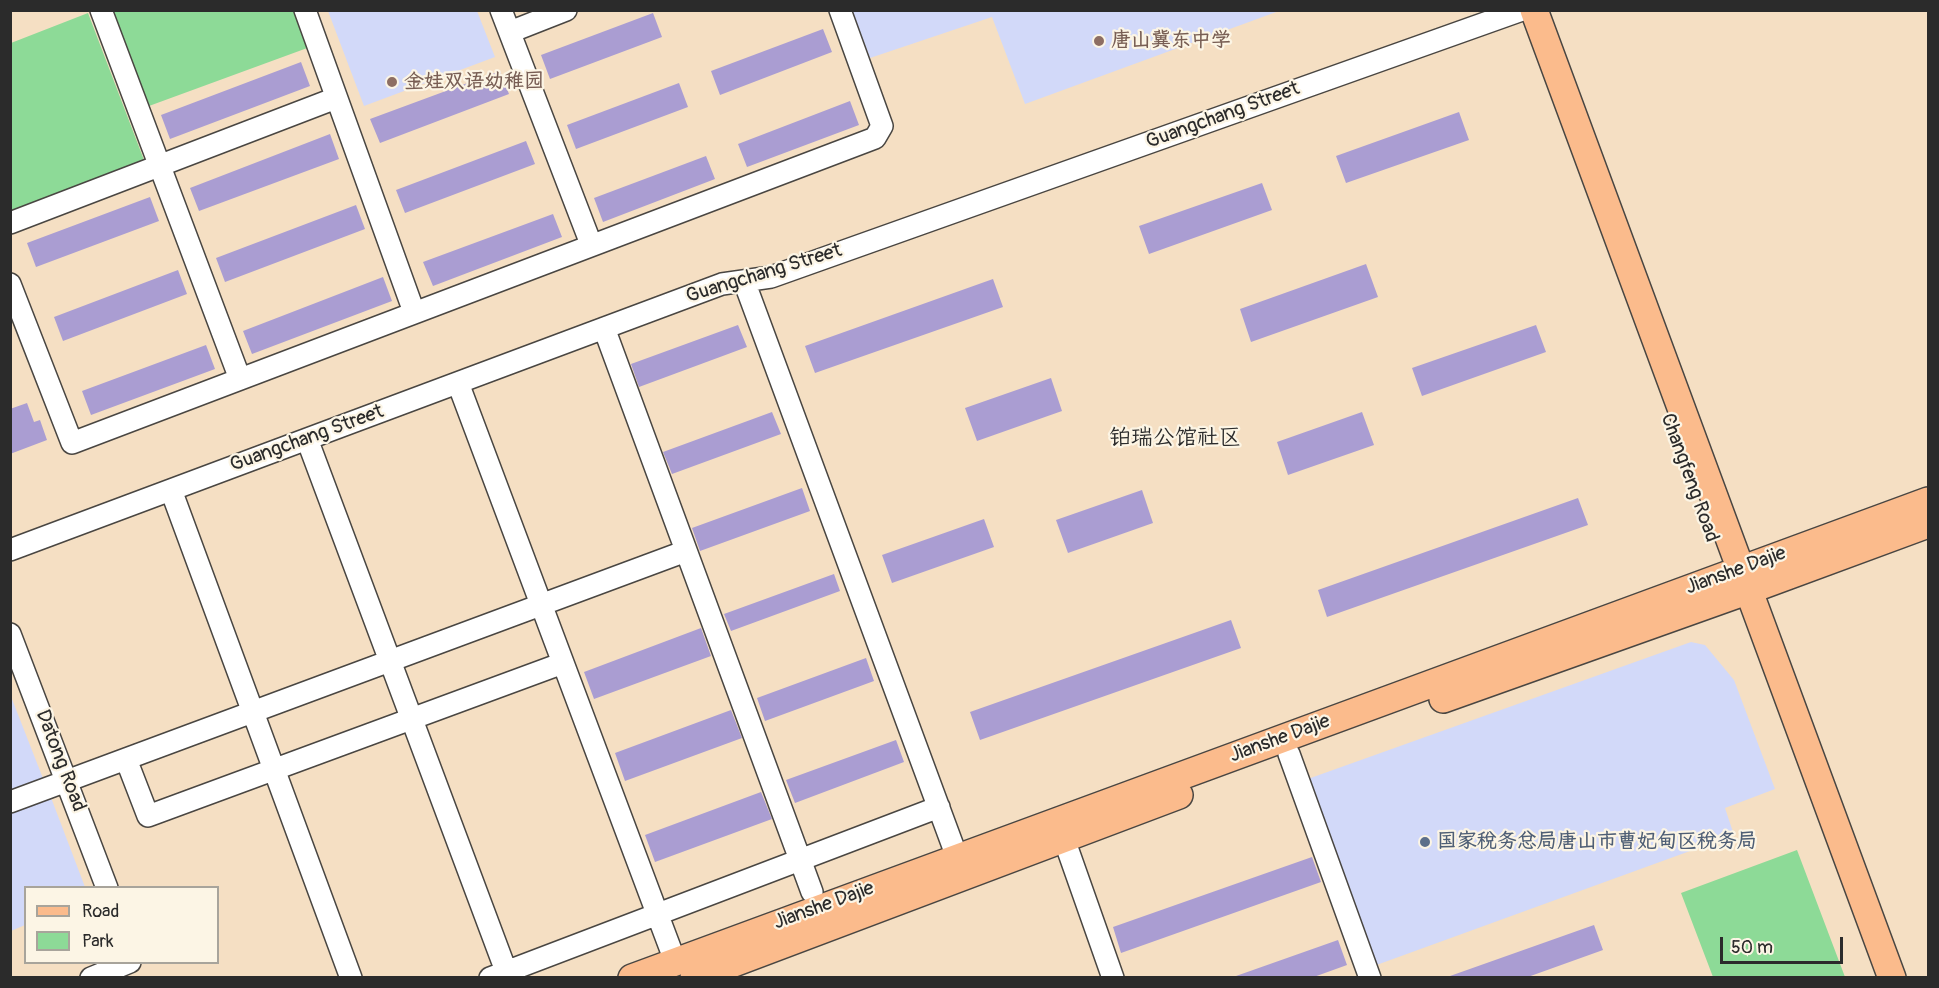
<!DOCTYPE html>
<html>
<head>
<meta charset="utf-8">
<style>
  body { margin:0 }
  #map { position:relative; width:1939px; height:988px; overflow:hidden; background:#f5dfc3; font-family:Pangolin,sans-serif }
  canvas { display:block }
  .frame { position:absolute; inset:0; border:12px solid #2b2b2b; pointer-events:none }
  .legend { position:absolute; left:24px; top:886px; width:195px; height:78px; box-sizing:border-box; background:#fcf5e5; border:2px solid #a8a49b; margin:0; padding:8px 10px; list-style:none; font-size:18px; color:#2b2b2b }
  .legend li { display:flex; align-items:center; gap:12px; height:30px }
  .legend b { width:30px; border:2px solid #a8a49b }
  .scale { position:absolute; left:1720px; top:937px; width:123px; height:27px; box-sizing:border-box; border:3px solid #2b2b2b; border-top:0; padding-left:8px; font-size:18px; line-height:21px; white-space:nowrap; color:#2b2b2b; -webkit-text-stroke:4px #fcf5e5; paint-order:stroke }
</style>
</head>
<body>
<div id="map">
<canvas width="1939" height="988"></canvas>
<div class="frame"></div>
<ul class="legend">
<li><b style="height:8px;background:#fbbb8c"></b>Road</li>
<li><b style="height:16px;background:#8dda97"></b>Park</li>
</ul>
<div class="scale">50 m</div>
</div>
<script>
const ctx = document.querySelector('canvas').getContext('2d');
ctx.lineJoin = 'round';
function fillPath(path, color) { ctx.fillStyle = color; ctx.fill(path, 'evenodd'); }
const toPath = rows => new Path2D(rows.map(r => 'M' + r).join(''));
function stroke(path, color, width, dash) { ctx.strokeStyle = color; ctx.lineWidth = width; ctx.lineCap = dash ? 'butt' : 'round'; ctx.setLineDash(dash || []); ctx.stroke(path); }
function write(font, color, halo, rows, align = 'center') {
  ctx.font = font + ' Pangolin,"LXGW WenKai TC",sans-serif'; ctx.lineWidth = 4.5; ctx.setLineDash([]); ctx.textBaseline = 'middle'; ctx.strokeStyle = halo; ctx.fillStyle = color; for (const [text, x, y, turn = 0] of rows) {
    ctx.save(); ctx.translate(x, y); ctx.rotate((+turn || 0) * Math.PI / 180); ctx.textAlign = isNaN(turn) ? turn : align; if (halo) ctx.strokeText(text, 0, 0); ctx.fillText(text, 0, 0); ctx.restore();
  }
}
const built = toPath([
  [328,11,477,11,495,57,364,106],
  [852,11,852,10,1279,11,1025,104,992,17,870,58],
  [1691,642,1705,645,1734,680,1775,789,1725,808,1734,835,1371,967,1305,780],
  [10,694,44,781,10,794],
  [50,795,85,887,26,888,25,925,11,931,11,810]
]);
const green = toPath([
  [113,11,297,11,310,47,149,106],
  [88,13,144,160,11,211,11,43],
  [1797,850,1845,977,1713,977,1681,893]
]);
const building = toPath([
  [653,13,662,37,550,79,541,55],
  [823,29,832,52,720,95,711,71],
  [301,62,310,86,170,139,161,115],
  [500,71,509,94,380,143,370,119],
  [679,83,688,107,576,149,567,125],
  [850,101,859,125,747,167,738,144],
  [1459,112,1469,140,1346,183,1336,156],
  [330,134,339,159,199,211,190,188],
  [526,141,535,164,405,213,396,190],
  [706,156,715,179,603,222,594,198],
  [1262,183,1272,210,1149,254,1139,226],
  [150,197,159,221,36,267,27,243],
  [356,205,365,229,225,282,216,258],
  [553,214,562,237,433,286,423,262],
  [1366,264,1378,297,1251,342,1240,309],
  [178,270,187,294,63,341,54,317],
  [383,277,392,301,252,354,243,331],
  [993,279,1003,307,815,373,805,346],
  [738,325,747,347,639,387,631,364],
  [1536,325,1546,352,1422,396,1412,368],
  [206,345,215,369,91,415,82,391],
  [1051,378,1062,411,977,441,965,408],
  [27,403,34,422,40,420,47,440,10,454,10,409],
  [772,412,781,434,672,474,663,452],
  [1362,412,1374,445,1288,475,1277,442],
  [802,488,810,511,700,551,692,528],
  [1142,490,1153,523,1068,553,1056,520],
  [1578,498,1588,525,1327,617,1318,590],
  [984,519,994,547,892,583,882,555],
  [834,574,840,591,731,631,724,614],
  [1231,620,1241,648,980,740,970,712],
  [701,628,711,656,594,699,584,672],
  [866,658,874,681,765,721,757,698],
  [731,710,742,738,625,781,615,753],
  [896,740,904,762,795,803,786,780],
  [761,792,772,819,655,862,645,835],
  [1312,857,1321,882,1121,953,1113,927],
  [1594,925,1603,950,1525,978,1451,978,1450,976],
  [1338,940,1347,965,1311,978,1236,978,1236,976]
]);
const minor = toPath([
  [101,10,240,379],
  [305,10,414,312],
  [501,10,591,244],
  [510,32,566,10],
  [10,223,336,98],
  [744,281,957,857],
  [10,284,72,443,875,138,882,126,840,10],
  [604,328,812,892],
  [458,383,675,961],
  [307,439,506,971],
  [171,490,351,978],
  [10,550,722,284,771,277,1522,10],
  [10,634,107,888],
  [1289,754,1370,978],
  [126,759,148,816,563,663],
  [10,802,686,551],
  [1064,839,1113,978],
  [91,978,130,962],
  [490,978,939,807]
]);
const major = toPath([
  [1534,10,1892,978],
  [1443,699,1749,590,1928,524],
  [632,978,1928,501],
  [694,978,1179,795]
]);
const markers = [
  [1099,41,6,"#8d6e63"],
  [392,82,6,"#8d6e63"],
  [1425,842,6,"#5c6f8a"]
];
const educationNames = [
  ["唐山冀东中学",1111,41],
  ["金娃双语幼稚园",404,82]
];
const streetNames = [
  ["Guangchang Street",1223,116,-20],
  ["Guangchang Street",764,274,-17],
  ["Guangchang Street",307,439,-20],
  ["Changfeng Road",1689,478,70],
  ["Jianshe Dajie",1736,571,-20],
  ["Jianshe Dajie",1280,739,-20],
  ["Datong Road",60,761,69],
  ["Jianshe Dajie",824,906,-20]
];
const serviceNames = [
  ["国家税务总局唐山市曹妃甸区税务局",1437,842]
];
const quarterNames = [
  ["铂瑞公馆社区",1175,438]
];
fillPath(built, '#d2d9f9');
fillPath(green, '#8dda97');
fillPath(building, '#aa9dd2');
stroke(minor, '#494642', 24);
stroke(major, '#494642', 30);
stroke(minor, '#fff', 21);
stroke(major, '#fbbb8c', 27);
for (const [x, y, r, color] of markers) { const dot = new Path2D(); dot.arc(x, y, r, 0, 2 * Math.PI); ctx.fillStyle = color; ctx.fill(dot); stroke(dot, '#fcf5e5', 2); }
write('bold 20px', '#785e54', '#fcf5e5', educationNames, 'left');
write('20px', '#2b2b2b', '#fcf5e5', streetNames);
write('bold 20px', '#4e5e75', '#fcf5e5', serviceNames, 'left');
write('22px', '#2b2b2b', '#fcf5e5', quarterNames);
</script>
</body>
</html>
